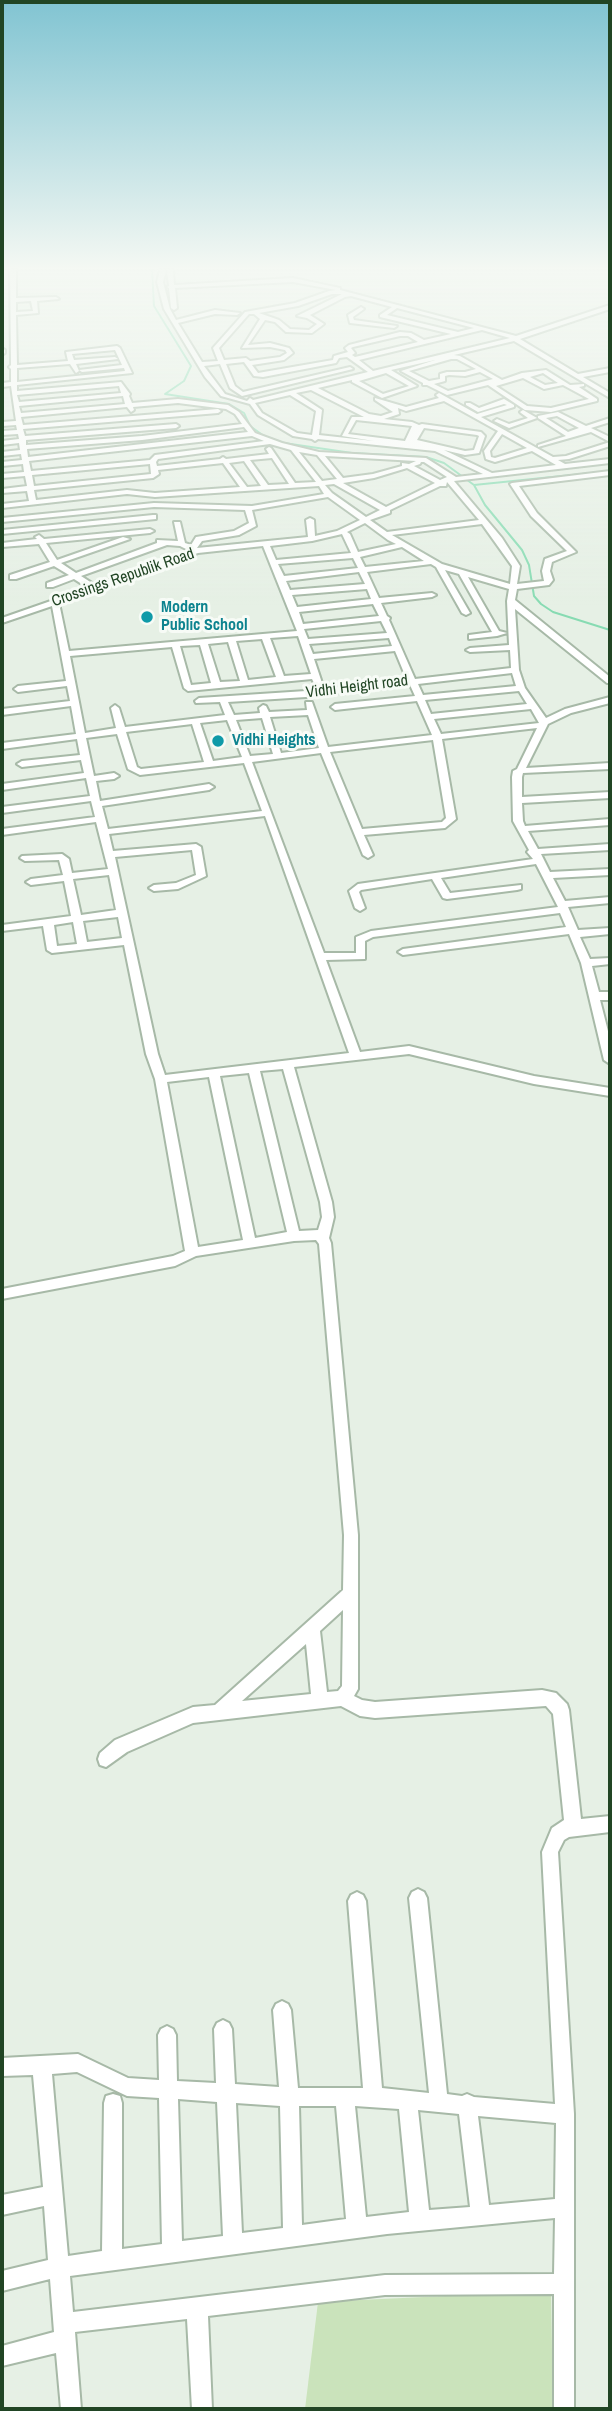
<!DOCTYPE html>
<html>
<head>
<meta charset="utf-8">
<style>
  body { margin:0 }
  #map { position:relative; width:612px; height:2411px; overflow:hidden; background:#e6f0e5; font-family:"Archivo Narrow",sans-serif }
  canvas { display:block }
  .frame { position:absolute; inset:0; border:4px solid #214524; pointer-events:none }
</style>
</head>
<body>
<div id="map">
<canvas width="612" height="2411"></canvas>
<div class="frame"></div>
</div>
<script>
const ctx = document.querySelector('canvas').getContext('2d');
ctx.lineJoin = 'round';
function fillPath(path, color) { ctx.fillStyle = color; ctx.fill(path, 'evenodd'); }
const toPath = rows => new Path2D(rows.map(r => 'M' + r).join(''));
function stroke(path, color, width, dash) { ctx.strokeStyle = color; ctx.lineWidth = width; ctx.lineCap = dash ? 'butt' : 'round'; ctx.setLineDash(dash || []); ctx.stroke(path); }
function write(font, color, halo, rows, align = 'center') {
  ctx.font = font + ' "Archivo Narrow",sans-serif'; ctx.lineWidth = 6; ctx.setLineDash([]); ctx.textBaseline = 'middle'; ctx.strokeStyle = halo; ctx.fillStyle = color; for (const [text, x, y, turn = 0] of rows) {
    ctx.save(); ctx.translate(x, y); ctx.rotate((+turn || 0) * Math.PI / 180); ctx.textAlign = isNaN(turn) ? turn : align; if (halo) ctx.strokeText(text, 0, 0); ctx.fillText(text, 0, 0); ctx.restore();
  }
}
const green = toPath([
  [551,2291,553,2409,305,2409,318,2302]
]);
const stream = toPath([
  [152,270,154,306,191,366,184,381,165,394,229,404,244,413,250,426,264,436,284,443,352,453,426,457,444,463,474,485,601,472],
  [474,485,485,505,522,550,529,565,534,596,541,604,553,612,610,630]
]);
const minor = toPath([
  [10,270,16,270,16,298,56,297,59,299,37,301,38,313,16,315,17,365,68,361,66,352,117,346,120,348,132,373,17,385,17,391,121,382,130,394,129,396,132,403,178,399,228,405,239,412,255,433,282,443,319,452,426,458,456,477,483,474,435,451,318,439,315,441,312,439,293,436,258,415,250,404,221,396,205,377,164,309,157,282,160,270,166,270,163,282,170,309,176,320,215,310,240,313,237,315,215,314,178,323,202,362,218,361,213,348,245,312,295,303,329,291,336,290,293,282,175,288,177,308,174,310,171,308,169,288,167,287,169,286,167,270,173,270,174,285,293,278,340,288,340,290,516,336,610,305,610,309,520,339,578,374,610,368,610,372,583,377,610,393,610,398,514,341,454,355,460,356,502,380,522,373,546,370,570,385,584,384,584,386,579,387,597,399,597,401,551,412,525,410,488,385,447,395,427,385,423,385,423,383,401,371,435,360,391,370,417,386,382,398,352,382,352,380,318,388,369,414,381,416,393,412,375,400,375,398,406,407,439,398,436,395,439,393,477,414,507,405,504,404,478,412,466,405,466,403,470,403,479,408,504,399,514,405,514,407,481,417,553,457,566,456,610,442,591,432,538,447,538,445,566,436,538,418,538,416,558,412,586,426,610,418,610,422,591,428,610,437,610,446,569,459,558,460,565,464,610,459,610,463,454,481,502,538,520,566,517,584,544,581,542,571,545,559,567,551,531,516,510,484,512,483,610,471,610,475,519,486,537,513,576,552,552,562,550,571,553,580,549,585,517,589,515,600,610,677,610,683,607,683,515,609,519,670,525,688,546,718,565,709,610,697,610,703,571,713,548,724,526,768,610,763,610,769,523,773,522,777,522,797,610,792,610,798,522,803,523,821,525,826,610,819,610,825,528,831,538,849,610,844,610,850,541,854,550,872,610,869,610,875,553,878,565,901,610,897,610,903,568,907,578,930,610,928,610,934,580,937,590,959,610,958,610,964,592,966,599,992,610,992,610,1000,600,1000,610,1039,610,1064,604,1060,581,963,569,934,403,955,398,952,403,949,566,927,560,913,373,937,365,941,365,959,326,960,360,1052,409,1046,534,1076,610,1088,610,1096,534,1084,409,1054,294,1067,332,1202,334,1217,329,1238,331,1243,358,1535,358,1689,354,1696,362,1700,375,1702,542,1690,556,1693,567,1704,569,1710,581,1819,610,1816,610,1832,569,1837,564,1840,558,1852,574,2114,574,2409,554,2409,554,2294,385,2295,208,2316,212,2409,192,2409,187,2319,75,2332,81,2409,61,2409,56,2353,2,2366,2,2346,54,2332,50,2279,2,2291,2,2271,48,2260,44,2206,2,2215,2,2195,43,2187,33,2075,2,2076,2,2058,78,2054,128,2078,159,2080,158,2035,161,2029,167,2026,173,2029,176,2035,177,2081,216,2083,214,2029,217,2023,223,2020,229,2023,232,2029,235,2084,279,2087,273,2010,276,2004,282,2001,288,2004,291,2010,298,2088,363,2088,348,1901,351,1895,357,1892,363,1895,366,1901,382,2088,429,2093,409,1898,412,1892,418,1889,424,1892,427,1898,447,2094,462,2096,467,2094,474,2097,555,2104,542,1852,552,1828,564,1820,553,1714,546,1706,375,1718,360,1716,341,1706,193,1723,127,1752,106,1767,100,1765,98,1759,100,1753,115,1740,193,1707,215,1705,343,1590,344,1535,319,1244,316,1240,294,1241,196,1256,175,1266,2,1299,2,1289,173,1256,185,1251,155,1079,146,1054,124,945,52,953,47,950,43,926,2,931,2,925,71,916,64,881,31,885,26,882,31,879,63,875,59,860,25,861,20,858,22,856,62,854,69,859,72,873,108,869,96,822,2,835,2,829,95,817,91,801,2,813,2,807,90,796,86,778,2,790,2,784,84,773,81,760,22,767,17,764,22,761,80,755,77,739,2,749,2,743,76,734,71,706,2,715,2,709,70,701,67,686,18,692,14,689,18,686,66,681,52,606,2,623,2,618,88,588,74,579,53,587,47,587,47,583,69,575,54,566,16,579,10,579,10,575,50,562,39,544,2,547,2,543,37,539,35,537,39,535,44,539,150,529,154,531,150,533,46,543,57,560,123,537,130,539,61,563,76,573,157,543,157,540,178,541,174,522,180,522,185,543,191,545,196,537,234,531,249,523,245,510,154,507,2,522,2,518,154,503,252,506,324,494,319,486,155,497,127,494,2,508,2,504,29,501,27,491,2,493,2,489,27,486,25,476,2,478,2,474,24,472,23,464,2,466,2,462,22,460,21,454,2,456,2,452,20,450,19,443,2,445,2,441,19,439,18,434,2,435,2,431,17,430,16,425,2,426,2,422,16,421,11,386,2,387,2,383,11,382,11,369,9,367,11,365,10,270],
  [332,294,342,294,297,316,307,318,317,324,309,330,290,329,279,320,259,313,298,306,332,294],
  [351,296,392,307,380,315,380,317,451,334,424,340,411,333,400,332,349,345,345,348,348,352,334,356,333,360,258,373,252,365,284,360,293,353,289,348,270,343,248,345,265,320,275,322,286,332,312,333,324,324,310,315,345,297,351,296],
  [31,301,33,311,16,312,16,302,31,301],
  [397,308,474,328,458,332,387,315,397,308],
  [249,314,254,314,260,319,242,348,270,347,285,350,287,353,280,357,250,361,246,358,224,360,219,348,249,314],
  [482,330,510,338,373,371,359,360,482,330],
  [400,336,408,336,418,342,355,357,352,355,355,353,351,348,353,347,400,336],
  [115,350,122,365,79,370,82,372,124,368,125,371,17,382,17,368,70,364,76,373,79,371,76,364,118,359,115,357,74,360,72,354,115,350],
  [347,357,368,372,253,400,250,398,247,401,225,394,204,366,220,364,230,388,242,396,353,369,350,367,243,392,235,386,226,364,244,362,254,376,263,377,336,363,339,358,347,357],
  [451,359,457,359,476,369,465,372,447,372,440,374,440,379,429,381,409,371,451,359],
  [480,372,493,379,448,391,434,384,445,381,445,376,449,375,465,376,480,372],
  [386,373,409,386,383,394,359,381,386,373],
  [543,373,558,383,545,385,530,377,543,373],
  [523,378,544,389,563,385,589,399,551,408,527,406,496,386,523,378],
  [119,386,121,393,19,402,17,395,119,386],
  [311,390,364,417,352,417,342,436,374,441,319,435,322,410,296,393,311,390],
  [290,395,316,411,312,435,297,433,262,413,255,403,290,395],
  [123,396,125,404,21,413,19,406,123,396],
  [444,401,498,431,484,451,486,459,495,462,532,451,556,465,492,473,444,450,465,455,479,453,485,436,481,432,422,424,419,425,412,422,384,419,399,414,398,408,406,411,444,401],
  [178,403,226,409,235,414,242,424,142,436,26,445,26,440,176,428,179,426,176,424,25,436,23,429,218,413,221,411,218,409,23,425,21,417,127,407,131,412,134,410,133,407,178,403],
  [557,416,579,428,568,432,546,418,557,416],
  [356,420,412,426,405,441,348,434,356,420],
  [244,427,248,432,28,457,27,449,142,440,244,427],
  [424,428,477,435,479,436,474,450,465,451,417,440,424,428],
  [502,434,527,448,495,458,491,457,490,451,502,434],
  [252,436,264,441,155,455,150,460,31,471,29,461,252,436],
  [270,444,291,450,316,482,295,483,271,448,269,447,266,449,269,454,226,459,223,457,220,459,157,466,156,462,158,459,270,444],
  [299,452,317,455,337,479,322,481,299,452],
  [325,456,416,461,409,464,402,463,402,466,373,474,343,478,325,456],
  [272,458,289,484,268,485,250,460,272,458],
  [244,461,261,486,247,487,229,463,244,461],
  [421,462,424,462,447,477,440,480,414,466,420,464,421,462],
  [223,463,240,487,155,493,127,490,36,500,34,490,153,478,159,474,158,470,223,463],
  [150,464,151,474,34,486,32,475,150,464],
  [407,468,435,483,386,507,343,483,374,478,407,468],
  [447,482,479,520,387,532,370,520,390,513,390,510,440,486,446,486,447,482],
  [334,484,380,510,366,517,332,493,325,485,334,484],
  [328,497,360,520,337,531,315,536,314,520,310,518,306,520,308,537,197,548,202,541,239,535,256,526,252,510,328,497],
  [365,523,388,540,396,544,358,552,350,534,347,532,365,523],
  [482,524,512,566,510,584,442,564,392,535,482,524],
  [342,534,351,553,276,560,270,546,312,541,342,534],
  [167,545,180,546,190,551,95,585,81,576,167,545],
  [263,546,297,631,69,651,59,603,198,553,263,546],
  [402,547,424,561,365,567,360,557,402,547],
  [353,558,358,568,284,576,278,564,353,558],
  [431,564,436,567,462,613,466,615,470,613,445,570,459,574,492,632,469,635,469,639,497,636,507,633,499,631,468,577,509,589,507,601,509,645,470,648,466,650,470,652,510,650,511,668,415,679,389,620,390,618,387,616,381,603,432,597,436,595,432,593,379,598,367,572,431,564],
  [359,572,365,584,290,590,286,581,359,572],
  [367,589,371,599,297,607,292,595,367,589],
  [373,604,379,616,303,624,299,612,373,604],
  [381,621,387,633,308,639,304,629,381,621],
  [298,636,311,674,284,676,270,638,298,636],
  [389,638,392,646,313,654,309,644,389,638],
  [262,639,276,677,248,680,236,641,262,639],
  [228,642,240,681,220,682,208,644,228,642],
  [200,645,211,683,191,685,180,646,200,645],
  [172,647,184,688,188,691,312,679,315,685,318,686,322,683,314,659,395,651,407,680,306,691,199,698,195,701,196,703,220,702,225,715,125,727,119,708,115,705,111,708,116,728,85,733,70,656,172,647],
  [512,673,516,686,423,695,418,684,512,673],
  [410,685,415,696,335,704,331,707,335,710,417,701,432,735,328,747,312,702,306,702,307,710,269,712,266,706,263,705,259,708,260,713,234,715,228,702,306,697,410,685],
  [519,691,527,704,431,714,425,700,519,691],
  [531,709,539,723,441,734,434,719,531,709],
  [308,715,319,748,281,753,270,717,308,715],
  [262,718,273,754,250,756,236,720,262,718],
  [227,720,242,757,213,761,200,723,227,720],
  [192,724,204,762,141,769,137,767,126,732,192,724],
  [537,728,517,769,513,771,512,777,513,821,529,850,527,852,533,859,358,884,349,891,355,908,360,911,365,908,359,892,361,890,432,879,443,898,447,899,517,890,521,889,521,885,450,893,441,878,536,864,558,907,371,931,356,937,356,953,324,953,252,762,321,753,363,855,368,858,373,855,364,835,445,828,456,819,442,739,537,728],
  [117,734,128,769,140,775,244,763,262,811,108,829,102,806,209,790,214,787,209,784,100,801,96,781,114,779,119,776,114,773,94,776,86,738,117,734],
  [433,740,446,818,442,822,362,829,330,752,433,740],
  [265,816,349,1053,165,1075,158,1054,115,857,192,850,196,875,176,883,154,885,149,888,154,891,178,889,206,876,201,847,196,844,113,851,109,834,265,816],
  [109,875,116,910,81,915,73,879,109,875],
  [118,917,122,938,87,942,83,921,118,917],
  [73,922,77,944,57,946,54,925,73,922],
  [283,1069,320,1202,322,1217,318,1230,299,1231,260,1071,283,1069],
  [249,1073,287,1232,255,1238,220,1076,249,1073],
  [209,1077,243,1240,198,1247,167,1082,209,1077],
  [343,1610,342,1686,338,1691,327,1692,320,1631,343,1610],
  [306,1644,311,1694,242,1701,306,1644],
  [77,2072,127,2096,159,2098,162,2244,122,2249,122,2103,120,2096,113,2094,106,2096,104,2103,102,2251,68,2256,52,2074,77,2072],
  [178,2099,217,2102,223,2236,182,2241,178,2099],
  [236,2103,280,2106,283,2228,242,2233,236,2103],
  [299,2106,336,2106,346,2219,302,2225,299,2106],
  [355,2106,399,2109,409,2212,366,2217,355,2106],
  [418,2110,459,2114,470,2207,429,2210,418,2110],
  [478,2116,556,2123,555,2199,489,2205,478,2116],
  [555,2218,554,2274,385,2275,73,2312,70,2276,387,2234,555,2218],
  [361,307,364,309,353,317,354,320,397,326,394,328,350,323,348,315,361,307],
  [2,348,5,350,5,353,2,355,2,348],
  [523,410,537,418,509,428,494,421,497,419,509,424,528,418,521,413,520,412,523,410],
  [153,515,156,515,156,519,2,534,2,530,153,515]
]);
const markers = [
  [147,617,7,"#0f9aa8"],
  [218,741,7,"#0f9aa8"]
];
const farStreetnames = [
  ["Crossings Republik Road",123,578,-19],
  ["Vidhi Height road",357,687,-7]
];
const farCulturenames = [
  ["Modern",161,608],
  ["Public School",161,626],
  ["Vidhi Heights",232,741]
];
fillPath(green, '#cae3bb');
stroke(stream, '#87dbb2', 2);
stroke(minor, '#a7b9a7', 4);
fillPath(minor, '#fff');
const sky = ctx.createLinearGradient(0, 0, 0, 608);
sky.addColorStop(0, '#81c4d2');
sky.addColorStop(0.44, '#f4f8f3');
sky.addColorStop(1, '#f4f8f300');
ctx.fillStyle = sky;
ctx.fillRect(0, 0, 612, 608);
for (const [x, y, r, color] of markers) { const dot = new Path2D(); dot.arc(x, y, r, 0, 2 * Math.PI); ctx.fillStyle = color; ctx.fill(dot); stroke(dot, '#f7fbf6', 2.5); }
write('16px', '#214524', '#f7fbf6', farStreetnames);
write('bold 16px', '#0d838f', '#f7fbf6', farCulturenames, 'left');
</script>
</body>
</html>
